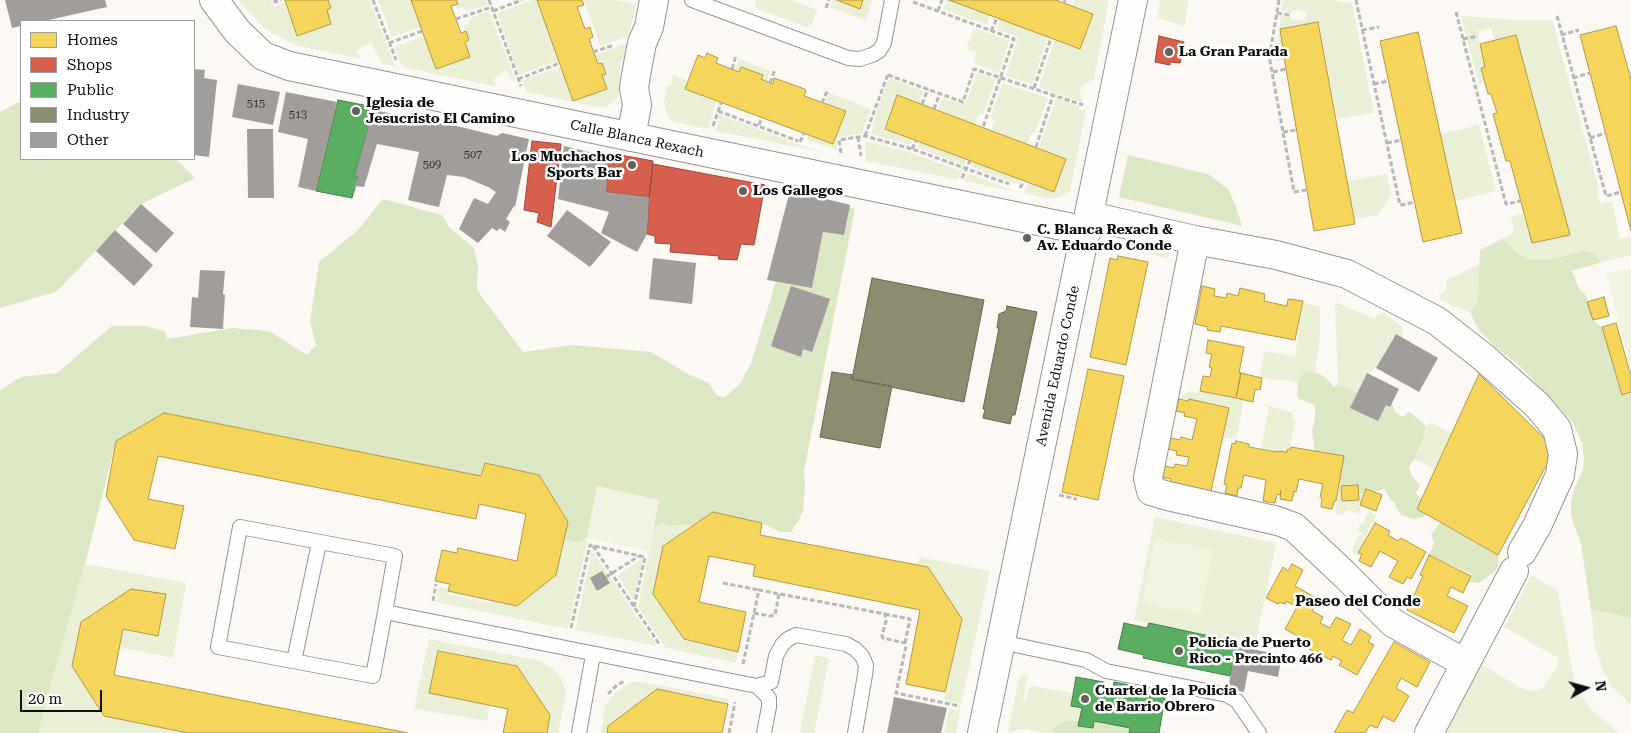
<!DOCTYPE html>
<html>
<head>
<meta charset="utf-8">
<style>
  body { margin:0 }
  #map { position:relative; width:1631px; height:733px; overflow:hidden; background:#fcf9f5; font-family:"Roboto Serif",serif }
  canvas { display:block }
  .legend { position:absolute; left:20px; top:20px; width:175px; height:140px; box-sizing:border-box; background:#fff; border:1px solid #9f9f9f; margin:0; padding:6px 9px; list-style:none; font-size:15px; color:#0f0f0f }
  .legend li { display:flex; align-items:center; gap:10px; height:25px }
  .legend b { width:25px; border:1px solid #9f9f9f }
  .north { position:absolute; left:1561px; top:663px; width:50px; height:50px; -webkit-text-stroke:4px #fff; paint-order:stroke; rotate:83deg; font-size:14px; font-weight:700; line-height:20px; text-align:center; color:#0f0f0f }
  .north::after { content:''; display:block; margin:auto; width:18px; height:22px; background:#0f0f0f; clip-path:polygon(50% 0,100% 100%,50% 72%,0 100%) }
  .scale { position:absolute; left:20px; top:690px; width:82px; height:22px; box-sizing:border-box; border:2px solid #0f0f0f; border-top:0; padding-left:6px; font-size:15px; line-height:18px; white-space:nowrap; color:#0f0f0f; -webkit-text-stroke:4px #fff; paint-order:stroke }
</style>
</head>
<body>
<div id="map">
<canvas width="1631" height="733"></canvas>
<ul class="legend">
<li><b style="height:14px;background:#f6d55c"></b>Homes</li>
<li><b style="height:14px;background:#d6604d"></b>Shops</li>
<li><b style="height:14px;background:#5aae61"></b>Public</li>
<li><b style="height:14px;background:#8c8c6e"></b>Industry</li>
<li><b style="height:14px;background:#a09d9a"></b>Other</li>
</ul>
<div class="north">N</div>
<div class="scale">20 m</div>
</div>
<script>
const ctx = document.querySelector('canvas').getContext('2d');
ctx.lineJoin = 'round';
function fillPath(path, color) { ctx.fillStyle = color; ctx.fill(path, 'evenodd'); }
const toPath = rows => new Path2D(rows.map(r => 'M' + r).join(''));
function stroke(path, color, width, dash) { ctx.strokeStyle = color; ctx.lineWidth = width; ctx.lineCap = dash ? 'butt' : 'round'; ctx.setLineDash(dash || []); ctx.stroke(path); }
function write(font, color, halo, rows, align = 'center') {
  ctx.font = font + ' "Roboto Serif",serif'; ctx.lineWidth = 5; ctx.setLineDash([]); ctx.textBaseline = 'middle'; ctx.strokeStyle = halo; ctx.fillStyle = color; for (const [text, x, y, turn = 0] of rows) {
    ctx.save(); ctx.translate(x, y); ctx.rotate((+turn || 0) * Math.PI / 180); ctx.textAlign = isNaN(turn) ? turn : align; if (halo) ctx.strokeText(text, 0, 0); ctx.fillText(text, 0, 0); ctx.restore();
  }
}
const green = toPath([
  [238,0,271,0,274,7,285,2,298,36,331,24,327,10,331,8,328,0,370,0,395,66,382,64,371,42,356,51,361,59,298,46,266,30],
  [378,0,411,0,421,27,392,37],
  [456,0,486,0,487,5,466,12,464,7,457,9],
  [533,0,537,0,559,60,519,75,497,13],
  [584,0,614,0,636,4,629,36,600,46],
  [756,0,792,0,817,10,812,24,806,27,757,9,755,7],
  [833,0,837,0,859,8,863,0,872,0,866,21,830,7],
  [947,0,990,15,986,25,943,9],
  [1074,0,1109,0,1094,79,1079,88,1082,99,1081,102,1039,87,1055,39,1080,49,1093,14,1072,6],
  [1160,0,1189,0,1184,26,1157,18],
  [1283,0,1333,0,1352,3,1374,113,1337,119,1319,22,1280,29,1284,60,1275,61,1281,15,1290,16,1291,19,1305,20,1306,12,1292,10,1291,13,1281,11],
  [489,11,515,79,513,81,506,70,493,80,498,87,402,67,394,47,424,36,436,69,470,57,465,42,469,40,463,25,470,23,469,18],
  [1461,16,1518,20,1552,20,1599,189,1597,191,1600,204,1612,201,1620,239,1631,236,1631,255,1602,262,1594,253,1584,251,1553,259,1528,259,1517,253,1508,242,1502,239,1514,232,1511,217,1523,213,1532,243,1570,234,1516,35,1495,41,1491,28,1477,31,1485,67,1481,68,1485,82,1479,84],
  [1001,19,1048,37,1032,84,1006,76,1018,37,997,30],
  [974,28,1009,41,999,73,973,63,976,53,969,50,967,46],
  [628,43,624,60,621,60,619,77,623,78,620,93,615,101,606,107,602,108,527,92,522,80,561,67,573,101,607,89,602,75,606,73,602,63,598,64,595,55],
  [739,59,771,71,766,81,761,79,762,75,741,67,739,72,734,70],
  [977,73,996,79,983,115,979,114,974,124,937,110,942,98,965,105],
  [673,74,688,81,685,89,716,101,708,129,674,122,668,118,664,103,667,86,671,86],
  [889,78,924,91,919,103,897,95,885,128,912,139,910,145,871,134,879,105],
  [1003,83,1048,98,1035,133,1032,132,1028,144,991,130,994,120,990,118],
  [829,93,871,109,862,133,837,138,837,150,807,140,809,135,834,144,845,111,824,103],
  [1056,98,1080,106,1079,109,1086,111,1070,191,1059,198,1048,199,1024,193,1029,183,1054,192,1066,159,1039,148],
  [720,115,800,145,823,152,715,131],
  [1479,125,1496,191,1455,201,1440,134],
  [865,141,908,152,962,171,958,180,866,161],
  [920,142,966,160,964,165,918,148],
  [973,162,1021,180,1019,185,971,167],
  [968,173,1020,193,964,181],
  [1387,174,1391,194,1378,215,1354,219,1347,181],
  [1118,242,1169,252,1168,258,1118,248],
  [1480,263,1478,300,1470,312,1452,306,1440,299,1439,295,1445,292,1447,280],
  [1335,302,1374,318,1383,312,1403,328,1403,338,1395,334,1376,368,1367,374,1357,393,1338,384],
  [1303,303,1320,306,1320,335,1315,373,1304,372,1298,382,1262,378,1260,376,1264,351,1295,356],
  [1189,391,1197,393,1200,391,1244,400,1236,439,1222,437,1228,408,1181,398,1181,395,1185,395],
  [1269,406,1292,412,1292,417,1295,421,1290,450,1288,449,1287,452,1276,451,1276,452,1261,449],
  [1431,423,1452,433,1435,469,1413,458,1419,451,1422,443,1426,426],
  [1340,481,1343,501,1359,500,1359,493,1364,494,1359,514,1348,510,1341,515,1335,514],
  [1368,511,1376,515,1356,556,1352,552,1357,537,1362,535,1362,533,1358,530,1360,523,1363,524],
  [1155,517,1276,543,1255,646,1134,620],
  [664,523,668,526,693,525,663,546,653,594,684,639,738,652,736,663,666,648,638,607,654,525,657,527],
  [565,538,571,542,588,539,568,629,436,602,439,587,450,589,449,595,489,603,490,601,517,606,556,575],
  [592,550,657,646,575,630],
  [920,557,990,571,961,704,944,700,962,619,917,565],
  [642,559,634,601,617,575],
  [85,564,186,583,173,658,119,647,123,629,158,636,166,595,81,622,72,666,104,716,188,733,39,733,43,712],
  [1532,575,1558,591,1576,690,1591,709,1619,733,1446,733,1482,665,1521,688,1533,691,1543,688,1558,666,1558,658,1504,627],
  [1591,610,1611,613,1631,618,1631,705,1612,687,1604,673,1595,647],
  [429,639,536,660,550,666,562,679,566,693,558,733,547,733,550,715,517,666,438,651,429,693,490,706,487,721,414,709],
  [815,655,829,658,814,733,800,733],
  [1022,675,1028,675,1023,701,1026,701,1029,688,1032,686,1073,693,1071,706,1082,708,1079,721,1065,721,1055,726,1050,733,1041,733,1028,729,1015,730,1008,733,1019,678],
  [631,682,643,682,729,699,728,704,657,689,608,726,607,733,601,733,605,705,615,693],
  [949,708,960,711,956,733,944,733]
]);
const forest = toPath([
  [21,101,21,159,176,159,195,178,141,204,56,292,0,308,0,112],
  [1128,155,1208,174,1228,189,1237,209,1242,226,1119,197],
  [383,199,442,215,450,228,474,248,478,266,477,290,523,352,572,345,651,352,690,375,709,383,717,396,725,397,740,384,751,363,776,281,812,288,823,232,844,235,849,207,855,209,804,471,805,489,803,510,799,520,791,532,780,532,762,523,713,512,693,525,668,526,664,523,657,527,654,525,659,500,597,487,587,538,581,541,571,542,565,538,568,522,539,475,485,463,481,476,164,413,116,441,85,564,43,712,39,733,0,733,0,390,21,377,57,373,112,326,145,326,165,331,167,339,232,328,269,331,307,355,316,345,310,322,319,262,357,231],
  [1502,239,1508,242,1517,253,1528,259,1553,259,1584,251,1594,253,1602,262,1572,271,1580,291,1584,293,1587,298,1593,320,1602,327,1622,395,1631,393,1631,618,1611,613,1591,610,1581,544,1571,516,1571,501,1575,487,1583,470,1584,457,1582,443,1573,423,1520,366,1495,347,1478,329,1470,312,1478,300,1480,250],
  [1304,372,1317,373,1325,377,1334,387,1338,384,1357,393,1374,388,1392,403,1395,412,1403,417,1409,411,1426,426,1422,443,1409,468,1411,475,1420,485,1416,493,1421,500,1417,509,1426,514,1423,517,1413,519,1402,515,1397,509,1395,503,1390,499,1385,489,1364,494,1355,492,1341,486,1340,481,1332,476,1315,451,1312,431,1315,419,1315,405,1299,399,1297,395,1298,382],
  [1440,523,1498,555,1499,564,1495,571,1479,583,1468,582,1472,574,1429,555,1434,543,1431,535],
  [1065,721,1079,721,1078,726,1092,728,1094,721,1130,728,1129,733,1050,733,1055,726]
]);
const pitch = toPath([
  [1631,269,1631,370,1606,273],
  [598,486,659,500,648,551,587,538],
  [1156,538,1213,550,1200,615,1142,603]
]);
const homes = toPath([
  [285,0,328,0,331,8,327,10,331,24,297,36,285,0],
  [411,0,456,0,458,4,451,6,461,33,466,31,469,40,465,42,470,57,436,69,411,0],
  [537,0,582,0,584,5,577,7,585,29,590,27,593,37,589,39,598,64,602,63,606,74,602,75,607,89,573,101,537,0],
  [837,0,863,0,860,9,837,0],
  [949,0,1056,0,1093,14,1080,49,949,0],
  [1318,22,1355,224,1314,231,1286,69,1280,29,1318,22],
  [1616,26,1631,79,1631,231,1580,35,1616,26],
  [1418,32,1462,233,1423,242,1380,41,1418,32],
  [1516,35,1570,235,1532,243,1510,161,1506,161,1493,114,1497,113,1491,94,1488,94,1481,68,1485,67,1480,44,1516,35],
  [707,53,718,58,716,63,739,72,741,67,763,75,761,79,773,84,774,78,802,88,806,90,804,96,846,111,833,144,685,89,698,55,705,58,707,53],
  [897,95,1066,159,1054,192,885,129,897,95],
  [1118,256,1148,262,1126,365,1090,357,1110,258,1117,260,1118,256],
  [1202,286,1215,289,1214,296,1226,298,1227,293,1238,296,1240,288,1265,294,1264,301,1287,306,1288,299,1303,301,1295,340,1221,326,1220,332,1207,330,1208,327,1195,324,1202,286],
  [1604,297,1609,316,1593,320,1587,302,1604,297],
  [1616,323,1631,376,1631,392,1622,395,1602,327,1616,323],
  [1208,340,1244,347,1239,373,1241,373,1236,398,1200,391,1203,376,1210,377,1212,368,1209,367,1212,354,1206,353,1208,340],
  [1088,369,1124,376,1098,500,1062,492,1088,369],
  [1241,373,1262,378,1260,390,1255,389,1253,402,1236,398,1241,373],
  [1479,374,1548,442,1552,455,1498,555,1417,509,1479,374],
  [1179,399,1188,401,1189,399,1229,408,1211,491,1170,482,1171,479,1162,477,1165,466,1174,468,1175,464,1187,466,1189,457,1176,455,1177,451,1168,449,1171,438,1180,440,1181,437,1192,440,1197,419,1184,416,1185,413,1176,411,1179,399],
  [164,413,481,476,485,463,539,475,568,522,556,575,517,606,448,591,450,584,435,581,442,550,457,553,458,548,517,561,526,514,479,504,476,519,158,456,148,499,184,506,175,549,134,540,106,496,116,441,164,413],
  [1236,441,1249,444,1249,447,1276,452,1276,451,1287,452,1288,449,1290,450,1291,447,1344,456,1336,501,1334,501,1332,509,1321,507,1322,498,1320,497,1323,484,1299,479,1296,492,1294,491,1292,501,1280,499,1281,490,1280,495,1277,494,1275,503,1263,501,1266,480,1244,475,1241,488,1238,488,1237,496,1225,493,1227,485,1224,484,1232,443,1235,444,1236,441],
  [1358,485,1359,500,1342,501,1341,486,1358,485],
  [1366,489,1382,495,1376,511,1360,505,1366,489],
  [713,512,762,523,760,535,928,567,962,619,945,692,906,684,920,610,753,576,755,565,709,556,699,602,746,612,738,652,684,639,653,594,663,546,713,512],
  [1375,523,1390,531,1388,535,1398,541,1401,538,1426,552,1411,579,1407,577,1403,584,1389,577,1398,561,1380,551,1371,567,1359,561,1362,554,1358,553,1375,523],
  [1429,555,1471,576,1463,593,1451,587,1447,596,1468,606,1454,633,1407,610,1423,576,1420,575,1429,555],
  [1292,564,1303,570,1295,586,1318,599,1312,611,1323,617,1320,623,1330,628,1336,617,1351,624,1342,640,1351,645,1360,629,1371,636,1368,642,1374,645,1357,675,1339,665,1342,661,1333,656,1331,660,1305,647,1308,642,1285,629,1297,607,1286,601,1285,604,1279,602,1278,604,1266,598,1283,567,1288,571,1292,564],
  [131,589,166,594,158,636,123,629,114,675,408,733,188,733,104,716,72,666,81,622,131,589],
  [1394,642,1430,662,1417,687,1401,678,1396,688,1409,696,1394,722,1383,716,1377,728,1370,725,1365,733,1334,733,1347,710,1353,713,1394,642],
  [438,651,517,666,550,715,547,733,503,733,508,709,429,693,438,651],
  [657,689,728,704,722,733,607,733,608,726,657,689]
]);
const shops = toPath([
  [1159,36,1184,42,1180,63,1170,62,1170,65,1155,62,1159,36],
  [532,141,561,144,551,227,537,222,539,213,524,210,532,141],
  [610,153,653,161,649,197,606,192,610,153],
  [653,164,765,185,754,245,741,244,737,260,718,259,719,256,670,252,671,244,655,243,655,236,647,234,649,197,653,164]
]);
const public = toPath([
  [338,100,374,107,355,176,358,177,352,198,316,191,338,100],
  [1124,623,1147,628,1149,623,1237,642,1230,676,1143,658,1144,655,1118,649,1124,623],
  [1076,677,1104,682,1102,695,1111,697,1114,682,1166,692,1159,733,1129,733,1130,728,1094,721,1093,728,1078,726,1082,708,1071,706,1076,677]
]);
const industry = toPath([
  [872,278,984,300,964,402,852,379,872,278],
  [1007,306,1037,312,1015,415,1012,415,1010,424,983,418,985,409,983,409,999,328,997,328,999,314,1006,311,1007,306],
  [832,372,853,375,852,379,892,386,880,448,820,437,832,372]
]);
const building = toPath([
  [5,0,105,0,107,7,44,21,21,21,21,26,12,28],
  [194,69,205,70,204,78,217,80,209,157,194,155],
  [238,84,280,92,273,125,232,117],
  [286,92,337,102,316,191,298,187,308,139,278,132],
  [373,110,461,127,497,136,502,133,529,139,515,207,514,206,506,219,510,222,505,232,500,228,497,231,492,228,478,243,459,229,474,198,488,204,496,192,488,187,464,177,447,175,439,207,408,200,419,152,377,144,364,187,354,186,358,177,355,176],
  [247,129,273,129,274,198,248,198],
  [564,146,609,157,606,192,649,197,647,234,637,252,601,233,609,212,558,199],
  [790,190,850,205,844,235,823,232,812,288,767,280],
  [141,204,174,233,156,253,123,224],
  [567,210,611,242,590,267,547,236],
  [115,230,153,265,134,286,96,251],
  [653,258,696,263,692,304,649,299],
  [200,270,225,271,223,294,225,295,223,329,190,327,192,297,198,298],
  [791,286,830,299,812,352,803,349,801,357,771,346],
  [1396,334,1438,358,1419,392,1376,368],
  [1367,373,1399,389,1390,407,1386,405,1378,421,1350,408],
  [602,571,610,583,597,591,590,578],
  [1236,646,1282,655,1278,677,1248,671,1244,692,1228,689],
  [894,697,947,708,941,733,887,733]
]);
const path = toPath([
  [275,0,275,2,281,0],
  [373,0,396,60],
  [489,0,521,86],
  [1279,0,1270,54,1270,61,1294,192,1306,190],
  [1356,0,1400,205,1415,202],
  [913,2,1014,39,983,127],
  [1064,3,1065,0],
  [826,8,829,0],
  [493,11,522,0],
  [938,11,942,0],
  [1456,12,1506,204,1520,201],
  [1277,13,1290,15],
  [1557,16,1606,196,1621,192],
  [456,19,492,7],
  [1362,30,1379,27],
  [991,31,997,18],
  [1561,35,1579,30],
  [1463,39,1478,36],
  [389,43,422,31],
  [593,52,614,45],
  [732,69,736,55],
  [1273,72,1286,69],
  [888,75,963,102,974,69,1083,105],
  [1573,78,1590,73],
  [518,79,560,63],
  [770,83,775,69],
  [1374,84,1389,81],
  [1034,88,1051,38],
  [822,103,828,89],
  [922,104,928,89],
  [934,109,940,93],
  [718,111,798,141],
  [759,125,762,118],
  [713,126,721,103],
  [1283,132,1296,130],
  [865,136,888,74],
  [858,137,861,156],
  [1590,138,1606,133],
  [800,142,804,133],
  [1387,143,1401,140],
  [1036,147,1053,95],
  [912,149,916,141],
  [841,153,839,140,865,136,912,149,1009,184],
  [962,178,970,161],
  [1020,188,1024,181],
  [1059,495,1077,499],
  [593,546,660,645],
  [606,577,639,556],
  [723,583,759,590],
  [433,601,436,584],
  [754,613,770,616,775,615,779,594],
  [885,614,910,619,905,643],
  [571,628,590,545,645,557,634,607],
  [743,664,759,590,885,614,886,621,882,636,883,638,905,643,906,646,896,693,960,706],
  [608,694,617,685,625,681],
  [729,733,735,702]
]);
const service = toPath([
  [692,0,848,58,860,59,872,55,879,51,884,43,892,0],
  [385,612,395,556,240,527,218,647,373,676,385,612,757,686,771,682,776,656,782,645,788,639,796,635,846,644,855,649,862,656,866,665,865,675,855,733],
  [1001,642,1086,660,1106,671,1227,695,1237,701,1259,733],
  [294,661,319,543],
  [757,686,769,698,769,707,764,733],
  [579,733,593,655]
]);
const minor = toPath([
  [631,137,637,105,634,88,636,75,642,43,649,27,654,0],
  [1090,216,1195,240,1276,255,1347,274,1437,321,1483,357,1537,405,1557,429,1563,454,1560,475,1537,526,1522,552],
  [1195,240,1148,478,1151,491,1168,496,1278,521,1294,527,1344,574,1393,623,1465,663],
  [1429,733,1514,571]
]);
const tertiary = toPath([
  [214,0,237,31,263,56,289,66,1087,231],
  [982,733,1133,0]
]);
const markers = [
  [1169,52,5,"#626160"],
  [356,111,5,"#626160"],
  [632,165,5,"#626160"],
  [743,191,5,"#626160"],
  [1027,238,5,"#626160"],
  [1179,651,5,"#626160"],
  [1085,699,5,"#626160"]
];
const numberNames = [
  ["515",256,104],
  ["513",298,115],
  ["507",473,155],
  ["509",432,165]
];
const poiNames = [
  ["La Gran Parada",1179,52],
  ["Iglesia de",366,103],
  ["Jesucristo El Camino",366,119],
  ["Los Muchachos",622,157,"right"],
  ["Sports Bar",622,173,"right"],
  ["Los Gallegos",753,191],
  ["C. Blanca Rexach &",1037,230],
  ["Av. Eduardo Conde",1037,246],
  ["Policía de Puerto",1189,643],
  ["Rico - Precinto 466",1189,659],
  ["Cuartel de la Policía",1095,691],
  ["de Barrio Obrero",1095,707]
];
const streetNames = [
  ["Calle Blanca Rexach",637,139,12],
  ["Avenida Eduardo Conde",1058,366,-78]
];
const neighbourhoodNames = [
  ["Paseo del Conde",1358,602]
];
fillPath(green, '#eaf0d6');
fillPath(forest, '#dce7c4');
fillPath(pitch, '#f2f4e0');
fillPath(homes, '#f6d55c');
stroke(homes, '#b19a45', 1);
fillPath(shops, '#d6604d');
stroke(shops, '#9a483a', 1);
fillPath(public, '#5aae61');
stroke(public, '#447e48', 1);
fillPath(industry, '#8c8c6e');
stroke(industry, '#666652', 1);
fillPath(building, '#a09d9a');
stroke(service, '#969493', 16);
stroke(minor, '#969493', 30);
stroke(tertiary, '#969493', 30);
stroke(path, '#b9b8b8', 3, [5, 2.5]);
stroke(service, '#fffefe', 14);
stroke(minor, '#fffefe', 28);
stroke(tertiary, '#fffefe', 28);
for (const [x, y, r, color] of markers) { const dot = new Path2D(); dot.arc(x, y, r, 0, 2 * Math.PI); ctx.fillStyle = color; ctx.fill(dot); stroke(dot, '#fff', 2); }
write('11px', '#333232', null, numberNames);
write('bold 14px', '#0f0f0f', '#fff', poiNames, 'left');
write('14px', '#0f0f0f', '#fff', streetNames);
write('bold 15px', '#0f0f0f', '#fff', neighbourhoodNames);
</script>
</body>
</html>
